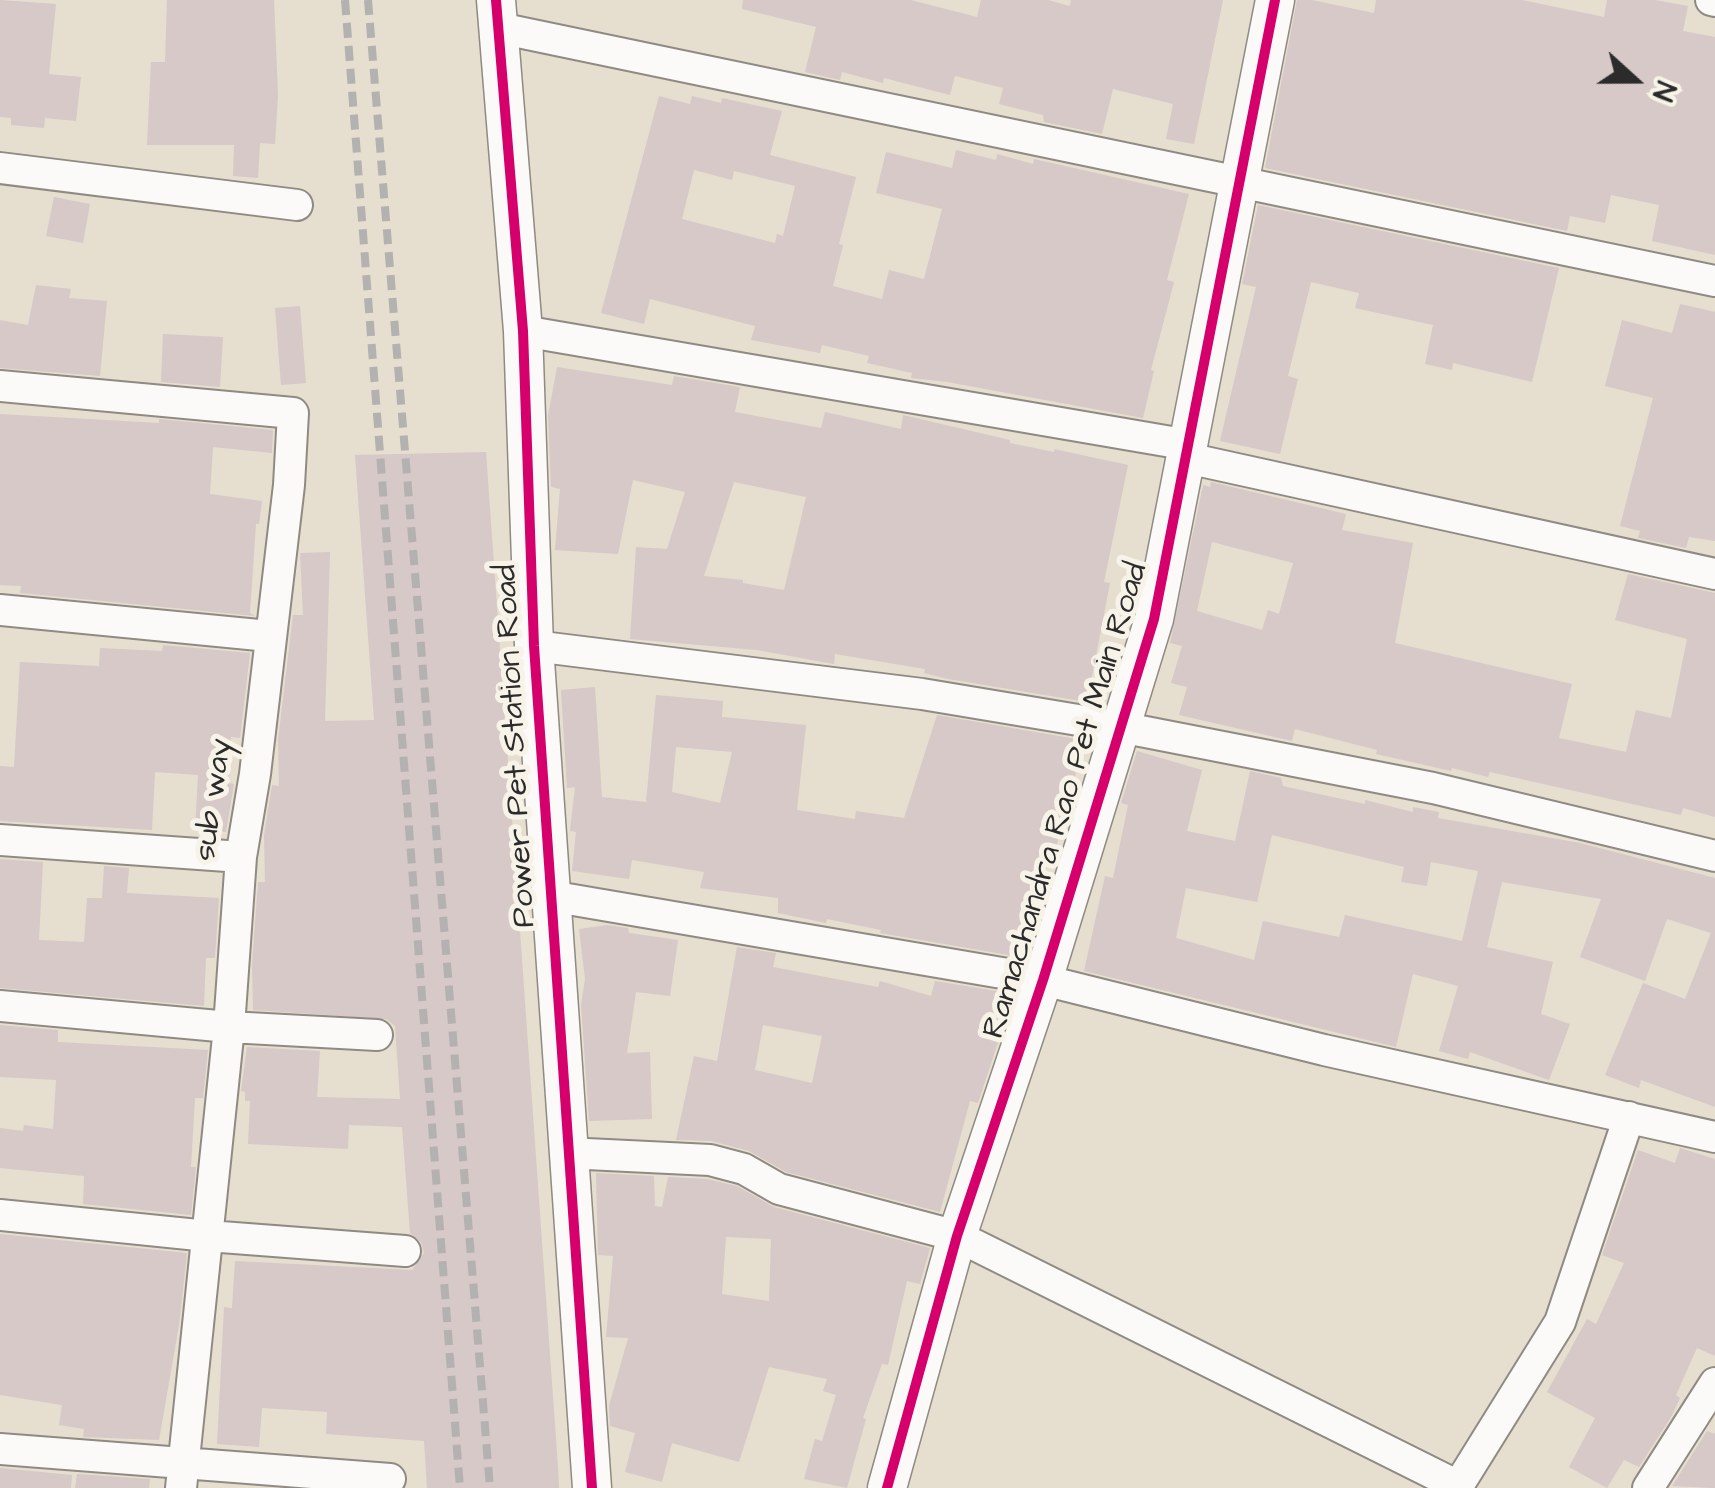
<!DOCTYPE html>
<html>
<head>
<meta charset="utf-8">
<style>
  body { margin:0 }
  #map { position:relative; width:1715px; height:1488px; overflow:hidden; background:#e6decf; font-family:"Architects Daughter",sans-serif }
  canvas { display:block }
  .north { position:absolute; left:1585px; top:30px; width:100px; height:100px; -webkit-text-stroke:8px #f7f3e8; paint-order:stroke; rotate:111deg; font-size:28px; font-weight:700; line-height:40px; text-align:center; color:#2b2b2b }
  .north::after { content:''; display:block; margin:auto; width:35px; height:45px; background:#2b2b2b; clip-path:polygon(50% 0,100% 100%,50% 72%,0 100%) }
</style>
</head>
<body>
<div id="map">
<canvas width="1715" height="1488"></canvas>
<div class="north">N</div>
</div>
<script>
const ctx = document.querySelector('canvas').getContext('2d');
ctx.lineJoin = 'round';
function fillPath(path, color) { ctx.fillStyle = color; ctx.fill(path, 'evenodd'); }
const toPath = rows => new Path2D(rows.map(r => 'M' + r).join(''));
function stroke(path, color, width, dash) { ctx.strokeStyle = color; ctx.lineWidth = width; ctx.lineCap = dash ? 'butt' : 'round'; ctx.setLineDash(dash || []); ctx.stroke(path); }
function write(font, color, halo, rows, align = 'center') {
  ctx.font = font + ' "Architects Daughter",sans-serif'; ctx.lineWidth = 10; ctx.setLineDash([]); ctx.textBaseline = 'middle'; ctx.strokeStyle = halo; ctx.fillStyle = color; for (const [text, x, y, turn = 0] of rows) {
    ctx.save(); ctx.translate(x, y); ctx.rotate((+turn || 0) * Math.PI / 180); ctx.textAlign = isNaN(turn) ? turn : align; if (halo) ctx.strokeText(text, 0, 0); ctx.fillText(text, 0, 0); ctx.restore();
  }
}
const building = toPath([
  [0,0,56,4,49,74,81,77,76,121,45,118,44,128,11,125,11,118,0,117],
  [167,0,274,0,278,95,275,144,260,143,258,178,233,176,234,145,147,145,151,62,165,62],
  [743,0,911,0,977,17,981,0,1048,0,1070,6,1071,0,1223,0,1194,144,1166,139,1173,104,1113,89,1102,134,1044,122,1043,115,999,104,1003,88,955,76,950,95,884,78,883,83,842,72,840,80,805,72,816,27,742,9],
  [1297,0,1312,0,1374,13,1376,0,1522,0,1604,17,1607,0,1655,0,1688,6,1683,31,1715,37,1715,255,1652,241,1659,205,1611,195,1605,223,1570,216,1567,231,1265,168],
  [659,96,690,104,692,96,721,103,722,98,782,111,770,155,856,177,839,244,843,245,833,286,882,299,889,270,924,279,942,209,876,193,886,152,952,168,956,150,996,160,997,154,1033,164,1034,159,1189,194,1167,280,1174,282,1151,370,1154,371,1143,418,947,382,911,378,912,373,867,363,869,356,822,345,820,353,751,340,755,326,650,299,644,324,601,313],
  [694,170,732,180,734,171,795,186,783,236,777,234,775,243,682,219],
  [54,197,90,204,83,243,46,236],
  [1258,205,1559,268,1532,382,1453,363,1452,370,1425,364,1433,325,1355,308,1359,293,1311,282,1288,376,1298,379,1280,454,1220,441,1256,287,1242,284],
  [36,285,71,289,69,298,107,301,100,376,0,368,0,320,28,325],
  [1680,304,1715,312,1715,541,1689,537,1686,548,1638,538,1640,531,1620,526,1653,398,1605,386,1622,320,1672,333],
  [300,306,306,383,281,385,275,308],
  [163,334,223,337,220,387,161,382],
  [557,367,672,385,674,376,740,387,735,412,821,428,825,412,901,429,903,415,1010,440,1010,443,1054,452,1054,449,1128,465,1104,582,1110,583,1087,702,948,679,924,673,925,669,835,654,834,664,757,650,630,639,636,547,667,549,685,492,633,480,618,554,555,550,560,489,551,487,548,416],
  [734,482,806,497,784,590,743,583,743,580,704,576],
  [0,414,159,423,159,419,273,430,272,453,213,447,210,494,262,501,259,524,256,524,250,613,255,616,20,593,21,586,0,585],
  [486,452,558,1467,559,1488,427,1488,424,1441,326,1434,327,1412,262,1408,259,1447,217,1444,224,1307,232,1308,235,1261,412,1270,424,1253,421,1242,410,1233,402,1127,349,1125,348,1149,248,1144,250,1101,245,1101,245,1092,241,1091,247,1047,320,1051,317,1097,400,1099,395,1026,386,1019,253,1010,252,964,258,882,265,882,264,835,272,785,279,786,278,740,293,615,303,615,300,553,330,552,325,721,374,720,355,455],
  [1211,482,1346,514,1342,530,1413,543,1395,643,1572,684,1559,738,1626,752,1636,710,1671,718,1687,639,1615,620,1628,574,1715,593,1715,817,1683,808,1681,815,1490,772,1488,777,1452,768,1451,771,1376,754,1377,750,1295,729,1292,741,1179,715,1187,687,1171,683,1182,646,1170,643,1203,485,1210,487],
  [1212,542,1293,563,1279,614,1268,610,1262,630,1197,611],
  [163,645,250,653,240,738,231,737,229,783,234,784,226,832,195,830,198,775,155,772,152,830,0,821,0,766,14,767,20,662,99,666,100,648,162,651],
  [595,687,602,797,646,802,656,695,723,701,722,717,806,725,797,810,855,819,856,811,904,818,937,715,1082,740,1070,802,1053,857,1049,856,1026,958,880,933,881,930,827,919,826,923,778,913,778,898,700,888,704,872,632,860,629,879,572,871,576,832,570,831,575,787,567,788,561,690],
  [676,747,732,752,720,803,672,792],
  [1137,751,1202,770,1187,831,1235,841,1250,771,1281,778,1283,786,1319,794,1365,804,1365,800,1413,812,1413,807,1439,812,1438,818,1580,843,1715,878,1715,1107,1641,1080,1639,1088,1605,1075,1643,983,1685,999,1711,933,1667,919,1645,981,1580,957,1601,899,1502,882,1487,947,1553,962,1541,1014,1570,1024,1549,1080,1470,1052,1468,1059,1439,1051,1458,986,1413,974,1396,1047,1084,971,1105,876,1113,878,1128,805,1121,803],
  [1272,835,1404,867,1401,882,1427,886,1431,862,1478,871,1462,941,1345,915,1339,937,1263,921,1254,960,1176,938,1186,888,1257,902],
  [0,859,43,862,39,940,84,942,87,898,102,898,104,866,129,868,127,893,219,898,215,958,206,958,204,1006,0,988],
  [607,925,628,928,629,933,678,940,670,996,636,992,627,1053,650,1052,652,1119,589,1121,581,1005,585,979,579,929],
  [737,947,776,953,773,967,878,987,880,981,931,996,935,981,1014,994,978,1103,970,1101,940,1212,786,1172,749,1151,711,1141,676,1140,694,1056,717,1061],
  [763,1025,822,1036,812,1083,755,1070],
  [0,1025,58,1030,58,1042,208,1050,203,1098,195,1098,191,1167,196,1167,191,1215,83,1204,84,1176,0,1168,0,1128,23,1131,24,1125,53,1129,56,1080,0,1077],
  [1680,1148,1715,1159,1715,1356,1697,1348,1676,1395,1680,1398,1671,1417,1639,1467,1624,1460,1607,1488,1569,1467,1595,1418,1547,1392,1587,1319,1596,1324,1624,1263,1602,1255,1638,1150,1675,1163],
  [596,1173,654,1176,655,1206,662,1207,668,1177,707,1179,737,1186,774,1207,930,1248,920,1284,907,1281,888,1365,882,1364,863,1418,866,1419,847,1488,804,1479,815,1439,822,1441,836,1395,823,1391,827,1379,769,1367,739,1462,672,1443,662,1482,625,1472,635,1433,610,1426,609,1406,628,1338,606,1337,613,1256,598,1255],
  [726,1237,771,1239,769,1301,722,1294],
  [0,1234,187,1253,179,1325,159,1440,83,1437,84,1429,59,1425,62,1405,0,1395],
  [1707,1431,1715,1434,1715,1488,1672,1486],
  [0,1468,72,1475,71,1488,0,1488],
  [77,1474,150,1479,149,1488,75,1488]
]);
const minor = toPath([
  [1711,0,1715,1],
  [499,28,1715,281],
  [0,168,297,205],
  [523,331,1189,445],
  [0,386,293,413,289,485,255,774,241,857,229,1027,181,1488],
  [1187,458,1715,574],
  [0,610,269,636],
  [534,646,922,694,1120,727,1433,788,1715,856],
  [0,840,241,857],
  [550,896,1043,980,1324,1050,1715,1137],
  [0,1006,229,1027,377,1035],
  [566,1153,710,1160,744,1169,779,1189,957,1236,1458,1486,1560,1322,1629,1117],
  [0,1215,208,1236,405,1251],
  [0,1449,390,1479],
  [1648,1488,1715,1383]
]);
const tertiary = toPath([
  [496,0,523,331,534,646,592,1488],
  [887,1488,957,1236,1043,980,1154,619,1275,0]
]);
const rail = toPath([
  [345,0,460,1488],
  [368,0,490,1488]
]);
const cycleway = toPath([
  [496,0,523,331,534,646,592,1488],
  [887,1488,957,1236,1043,980,1154,619,1275,0]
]);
const streetNames = [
  ["Power Pet Station Road",517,746,-93],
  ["sub way",215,800,-82],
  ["Ramachandra Rao Pet Main Road",1067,801,-73]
];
fillPath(building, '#d6c9c8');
stroke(minor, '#8f8a83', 34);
stroke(tertiary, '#8f8a83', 41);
stroke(minor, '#fbfaf8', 30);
stroke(tertiary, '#fbfaf8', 38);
stroke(rail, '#b3b2b0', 8, [15, 8]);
stroke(cycleway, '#d6006c', 10);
write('32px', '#2b2b2b', '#f7f3e8', streetNames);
</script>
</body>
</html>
